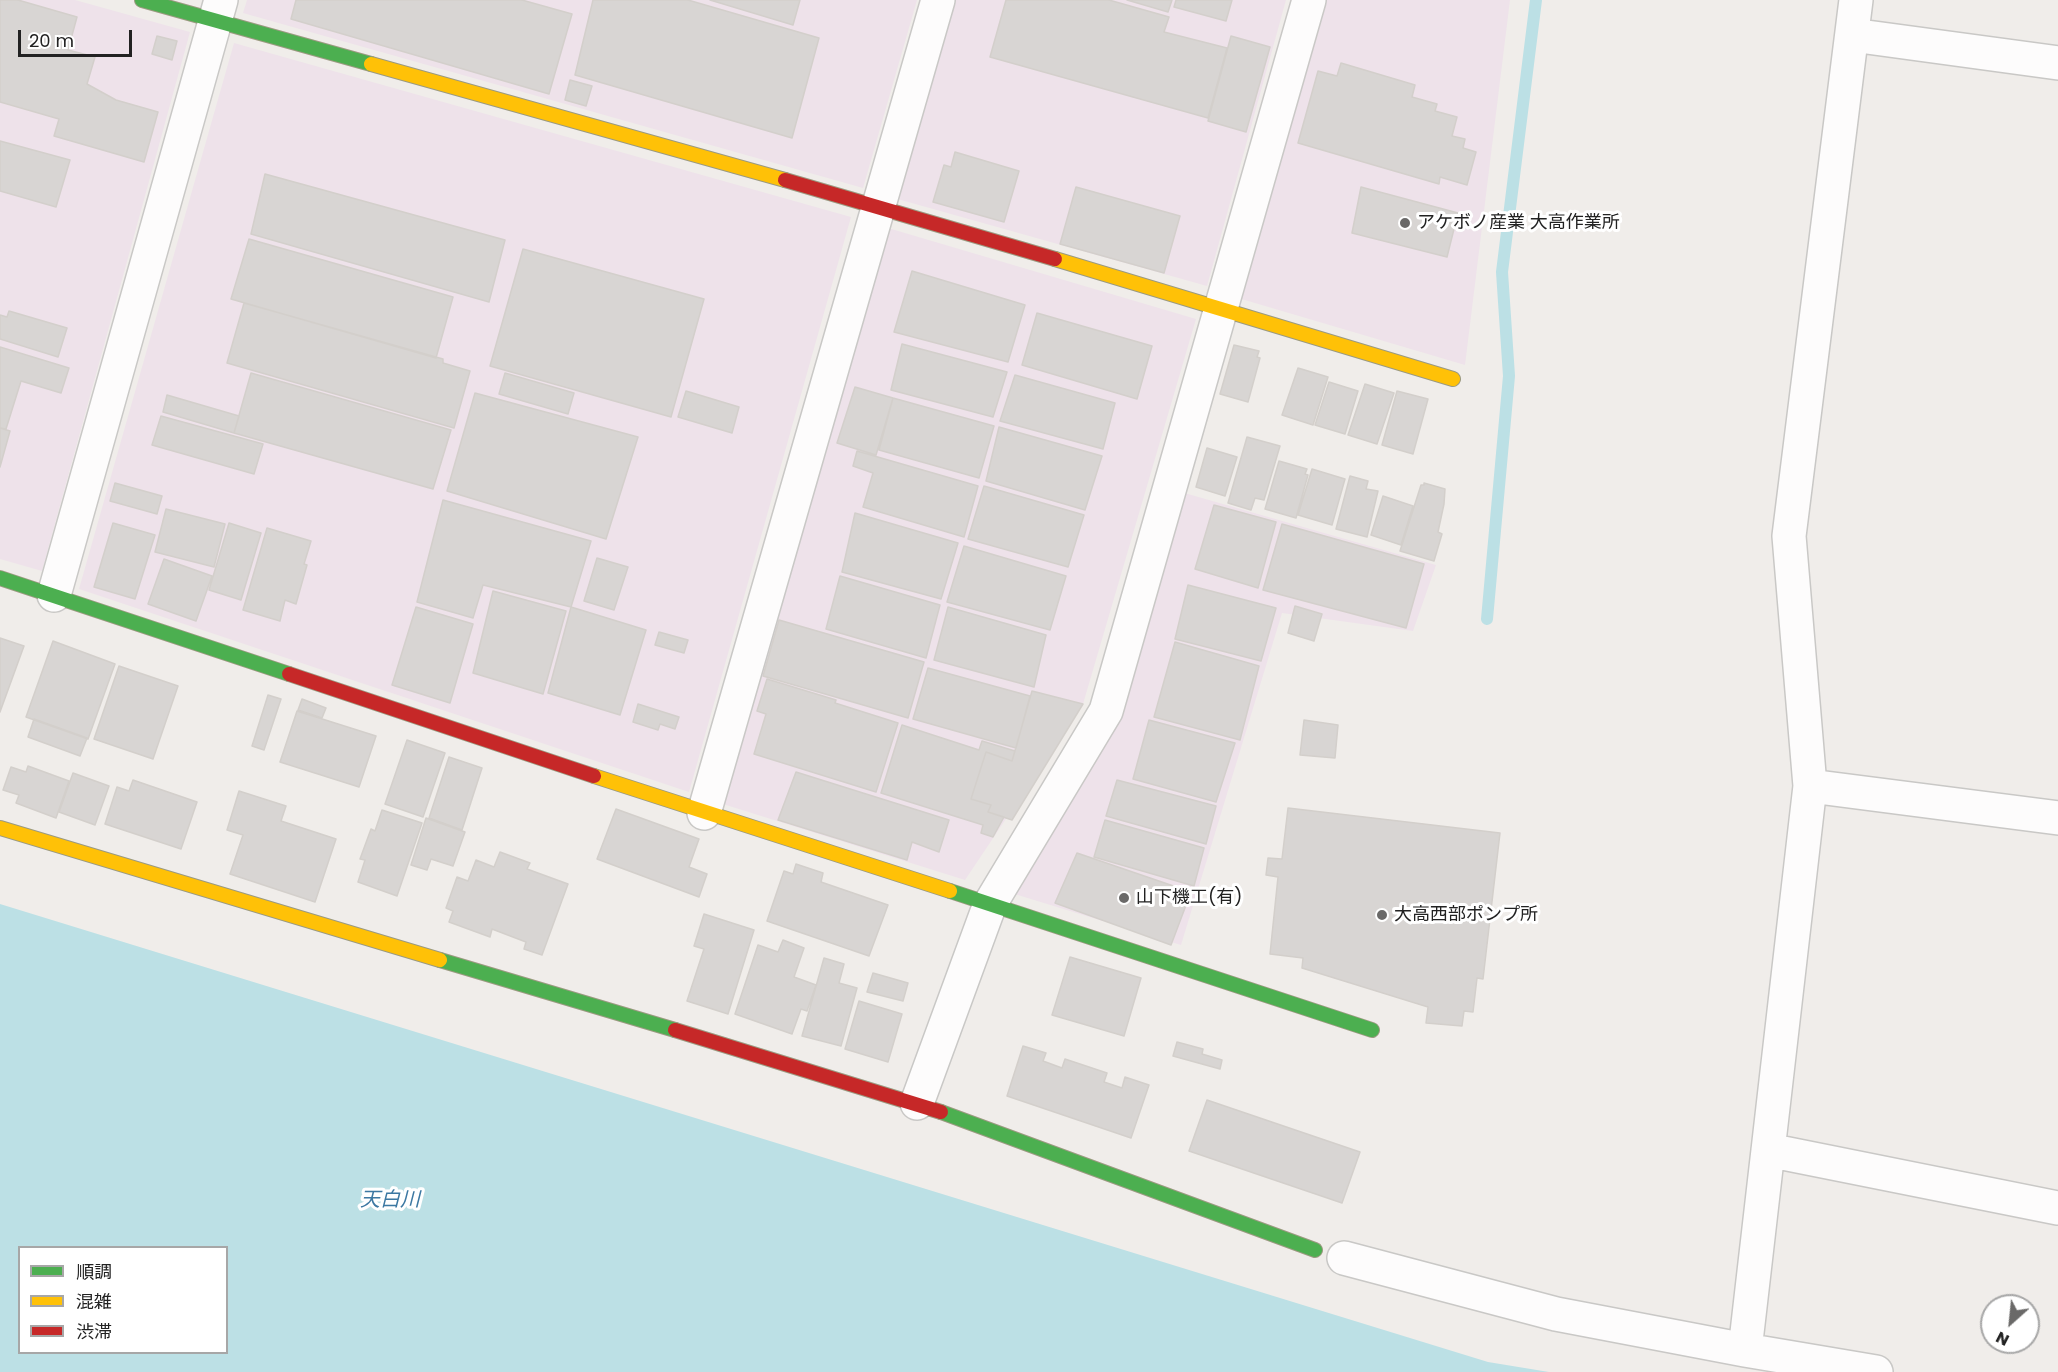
<!DOCTYPE html>
<html>
<head>
<meta charset="utf-8">
<style>
  body { margin:0 }
  #map { position:relative; width:2058px; height:1372px; overflow:hidden; background:#f0edea; font-family:Poppins,"Noto Sans JP",sans-serif }
  canvas { display:block }
  .legend { position:absolute; left:18px; top:1246px; width:210px; height:108px; box-sizing:border-box; background:#fff; border:2px solid #a7a7a7; margin:0; padding:8px 10px; list-style:none; font-size:18px; color:#222 }
  .legend li { display:flex; align-items:center; gap:12px; height:30px }
  .legend b { width:30px; border:2px solid #a7a7a7 }
  .north { position:absolute; left:1980px; top:1294px; width:60px; height:60px; box-sizing:border-box; background:#fff; border:2px solid #a7a7a7; border-radius:50%; rotate:207deg; font-size:16px; font-weight:700; line-height:24px; text-align:center; color:#222 }
  .north::after { content:''; display:block; margin:auto; width:21px; height:27px; background:#6a6968; clip-path:polygon(50% 0,100% 100%,50% 72%,0 100%) }
  .scale { position:absolute; left:18px; top:30px; width:114px; height:27px; box-sizing:border-box; border:3px solid #222; border-top:0; padding-left:8px; font-size:18px; line-height:21px; white-space:nowrap; color:#222; -webkit-text-stroke:4px #fff; paint-order:stroke }
</style>
</head>
<body>
<div id="map">
<canvas width="2058" height="1372"></canvas>
<ul class="legend">
<li><b style="height:8px;background:#4caf50"></b>順調</li>
<li><b style="height:8px;background:#ffc107"></b>混雑</li>
<li><b style="height:8px;background:#c62828"></b>渋滞</li>
</ul>
<div class="north">N</div>
<div class="scale">20 m</div>
</div>
<script>
const ctx = document.querySelector('canvas').getContext('2d');
ctx.lineJoin = 'round';
function fillPath(path, color) { ctx.fillStyle = color; ctx.fill(path, 'evenodd'); }
const toPath = rows => new Path2D(rows.map(r => 'M' + r).join(''));
function stroke(path, color, width, dash) { ctx.strokeStyle = color; ctx.lineWidth = width; ctx.lineCap = dash ? 'butt' : 'round'; ctx.setLineDash(dash || []); ctx.stroke(path); }
function write(font, color, halo, rows, align = 'center') {
  ctx.font = font + ' Poppins,"Noto Sans JP",sans-serif'; ctx.lineWidth = 6; ctx.setLineDash([]); ctx.textBaseline = 'middle'; ctx.strokeStyle = halo; ctx.fillStyle = color; for (const [text, x, y, turn = 0] of rows) {
    ctx.save(); ctx.translate(x, y); ctx.rotate((+turn || 0) * Math.PI / 180); ctx.textAlign = isNaN(turn) ? turn : align; if (halo) ctx.strokeText(text, 0, 0); ctx.fillText(text, 0, 0); ctx.restore();
  }
}
const industrial = toPath([
  [0,0,75,0,190,32,42,571,0,559],
  [247,0,917,0,863,188,243,13],
  [951,0,1286,0,1207,286,894,198],
  [1326,0,1510,0,1465,365,1238,298],
  [234,43,851,217,689,792,79,589],
  [888,228,1196,319,1083,704,965,880,723,804],
  [1174,490,1436,565,1413,631,1282,613,1181,945,1008,892,1113,714]
]);
const water = toPath([
  [0,904,1488,1362,1549,1372,0,1372],
  [20,1248,226,1248,226,1352,20,1352]
]);
const stream = toPath([
  [1487,619,1509,376,1502,272,1536,0]
]);
const building = toPath([
  [0,0,18,0,77,17,68,50,95,57,87,84,116,100,158,112,144,162,54,136,59,119,0,102,0,0],
  [296,0,522,0,572,14,549,94,291,19,296,0],
  [593,0,688,0,819,38,792,138,575,75,593,0],
  [710,0,800,0,793,25,710,0],
  [1006,0,1109,0,1169,17,1164,32,1227,48,1208,118,990,57,1006,0],
  [1127,0,1172,0,1168,12,1127,0],
  [1176,0,1232,0,1226,21,1174,7,1176,0],
  [157,36,177,41,172,60,152,54,157,36],
  [1231,36,1270,47,1246,132,1208,121,1231,36],
  [1341,63,1415,85,1412,97,1437,104,1435,111,1457,117,1452,136,1465,139,1463,148,1476,152,1467,185,1440,177,1439,184,1298,143,1318,71,1337,76,1341,63],
  [570,80,592,86,586,106,565,100,570,80],
  [0,141,70,160,56,207,0,191,0,141],
  [955,152,1019,171,1004,222,933,202,944,165,951,167,955,152],
  [265,174,505,240,489,302,251,234,265,174],
  [1076,187,1180,216,1164,273,1060,244,1076,187],
  [1361,187,1458,213,1447,257,1352,233,1361,187],
  [249,239,453,297,436,358,231,299,249,239],
  [523,249,704,299,671,417,490,366,523,249],
  [912,271,1025,305,1008,362,894,332,912,271],
  [244,303,443,359,443,363,470,371,454,428,227,363,244,303],
  [9,311,67,328,58,357,0,339,0,315,7,317,9,311],
  [1037,313,1152,346,1137,399,1022,365,1037,313],
  [902,344,1007,372,993,417,891,390,902,344],
  [1234,345,1259,351,1257,357,1260,358,1248,402,1220,394,1234,345],
  [0,347,69,368,61,393,21,381,6,429,0,428,0,347],
  [1298,368,1328,377,1313,425,1282,415,1298,368],
  [251,373,451,430,433,489,234,433,251,373],
  [505,373,574,393,568,414,499,394,505,373],
  [1015,375,1115,403,1103,449,1000,421,1015,375],
  [1329,382,1358,391,1345,434,1315,425,1329,382],
  [1365,384,1394,393,1377,444,1348,435,1365,384],
  [855,387,893,398,876,455,837,443,855,387],
  [686,391,739,407,732,433,678,417,686,391],
  [1397,391,1428,399,1413,454,1382,445,1397,391],
  [475,393,638,437,606,539,447,491,475,393],
  [167,395,239,416,234,433,163,412,167,395],
  [893,398,994,426,979,478,879,450,893,398],
  [161,416,263,444,254,474,152,445,161,416],
  [999,427,1102,456,1085,510,986,481,999,427],
  [0,428,10,431,0,467,0,428],
  [1247,437,1280,446,1264,500,1255,498,1251,510,1228,503,1247,437],
  [1207,448,1237,457,1225,496,1196,487,1207,448],
  [857,451,978,486,964,537,863,507,873,473,853,466,857,451],
  [1279,461,1307,469,1305,474,1308,475,1296,518,1265,509,1279,461],
  [1312,469,1345,479,1332,525,1298,515,1312,469],
  [1350,476,1368,481,1366,489,1378,491,1367,537,1336,529,1350,476],
  [115,483,162,496,157,514,110,501,115,483],
  [1424,483,1445,489,1444,504,1438,532,1442,534,1434,561,1400,551,1421,485,1424,485,1424,483],
  [984,486,1084,515,1068,567,968,539,984,486],
  [1383,496,1413,506,1401,545,1371,535,1383,496],
  [443,500,591,541,571,607,483,585,473,618,417,602,443,500],
  [1214,505,1276,522,1258,588,1195,569,1214,505],
  [166,509,225,524,214,567,155,552,166,509],
  [855,513,958,543,941,599,842,572,855,513],
  [113,523,155,535,135,599,94,587,113,523],
  [229,523,261,533,241,600,209,590,229,523],
  [1282,524,1424,564,1406,628,1263,590,1282,524],
  [267,528,311,541,304,564,307,565,296,604,285,600,280,621,243,610,267,528],
  [964,546,1066,576,1050,630,947,602,964,546],
  [597,558,628,567,614,610,584,601,597,558],
  [164,559,212,576,196,621,148,604,164,559],
  [840,576,940,605,926,658,826,629,840,576],
  [1188,585,1276,608,1261,661,1175,639,1188,585],
  [493,591,566,611,543,694,473,673,493,591],
  [1295,606,1322,614,1314,641,1288,633,1295,606],
  [416,607,473,624,450,703,392,685,416,607],
  [571,607,646,630,620,715,548,693,571,607],
  [948,607,1046,635,1034,687,934,660,948,607],
  [779,620,924,662,908,718,763,676,779,620],
  [659,632,688,640,684,653,655,645,659,632],
  [0,638,24,646,0,712,0,638],
  [53,641,115,664,88,739,26,717,53,641],
  [1175,642,1259,666,1240,740,1154,717,1175,642],
  [119,666,178,686,153,759,94,739,119,666],
  [928,668,1030,696,1016,748,913,719,928,668],
  [767,679,836,700,835,703,898,723,876,792,754,754,766,714,757,711,767,679],
  [1032,691,1083,704,1012,820,988,812,991,805,971,799,986,752,1012,761,1032,691],
  [268,695,281,699,264,750,252,746,268,695],
  [302,699,326,708,322,718,298,710,302,699],
  [638,704,679,717,675,729,660,724,658,730,633,722,638,704],
  [297,711,376,736,359,787,280,762,297,711],
  [34,719,87,738,80,756,28,737,34,719],
  [1149,720,1235,743,1216,802,1133,779,1149,720],
  [1304,720,1338,725,1335,758,1300,755,1304,720],
  [902,725,979,750,982,741,1015,751,1012,761,986,752,971,799,991,805,988,812,1004,817,993,837,981,833,983,825,881,793,902,725],
  [407,740,445,753,423,817,385,804,407,740],
  [449,757,482,768,462,830,429,818,449,757],
  [28,766,69,781,56,818,16,803,19,795,3,790,11,767,26,772,28,766],
  [796,772,949,820,939,852,912,842,907,860,778,820,796,772],
  [73,773,109,786,95,825,59,812,73,773],
  [133,780,197,802,181,849,105,824,117,787,129,791,133,780],
  [1117,780,1216,806,1206,844,1106,816,1117,780],
  [239,791,286,806,281,821,336,839,315,902,230,874,243,835,227,830,239,791],
  [1288,808,1500,833,1483,979,1477,978,1473,1012,1464,1011,1462,1026,1426,1023,1428,1007,1302,968,1303,958,1270,954,1278,877,1266,875,1268,858,1282,859,1288,808],
  [616,809,699,839,689,867,707,874,699,897,597,859,616,809],
  [382,810,422,823,397,896,358,882,365,860,360,859,371,829,375,831,382,810],
  [426,818,465,832,453,866,431,859,427,870,411,865,426,818],
  [1105,820,1204,848,1194,886,1094,857,1105,820],
  [500,852,530,863,527,869,568,884,542,955,524,949,526,942,492,929,490,937,449,922,453,911,446,908,457,877,468,881,476,860,494,867,500,852],
  [1077,853,1191,892,1171,945,1055,903,1077,853],
  [796,864,823,873,821,882,888,905,869,956,767,921,784,871,793,874,796,864],
  [704,914,754,930,728,1014,687,1001,704,949,694,946,704,914],
  [783,940,804,948,794,977,816,985,807,1011,801,1009,792,1034,735,1014,758,945,778,952,783,940],
  [1070,957,1141,978,1124,1036,1052,1015,1070,957],
  [824,958,844,964,839,983,857,988,841,1046,802,1036,824,958],
  [873,973,908,983,903,1001,867,992,873,973],
  [859,1001,902,1014,888,1062,845,1049,859,1001],
  [1177,1042,1203,1049,1202,1054,1222,1060,1220,1069,1173,1056,1177,1042],
  [1023,1046,1046,1053,1043,1061,1062,1068,1065,1059,1107,1073,1104,1082,1122,1088,1125,1077,1149,1085,1131,1138,1007,1096,1023,1046],
  [1207,1100,1360,1152,1342,1203,1189,1151,1207,1100]
]);
const street = toPath([
  [1852,35,2058,63],
  [54,595,221,0],
  [1810,786,2058,818],
  [704,813,938,0],
  [917,1103,990,904,1106,711,1309,0],
  [1768,1150,2058,1208],
  [1344,1258,1556,1314,1745,1350,1876,1372],
  [1745,1350,1810,786,1789,536,1856,0]
]);
const fast = toPath([
  [142,0,371,64],
  [0,578,289,674],
  [950,891,1372,1030],
  [440,960,675,1030],
  [941,1112,1315,1250]
]);
const slow = toPath([
  [371,64,785,180],
  [1055,259,1453,379],
  [594,776,950,891],
  [0,828,440,960]
]);
const jam = toPath([
  [785,180,1055,259],
  [289,674,594,776],
  [675,1030,941,1112]
]);
const markers = [
  [1405,223,6,"#6a6968"],
  [1124,898,6,"#6a6968"],
  [1382,915,6,"#6a6968"]
];
const poiNames = [
  ["アケボノ産業 大高作業所",1417,223],
  ["山下機工(有)",1136,898],
  ["大高西部ポンプ所",1394,915]
];
const waterNames = [
  ["天白川",390,1201]
];
fillPath(industrial, '#eee2ea');
fillPath(water, '#bce0e5');
stroke(stream, '#bce0e5', 12);
fillPath(building, '#d8d5d3');
stroke(building, '#d3cfcb', 1.5);
stroke(street, '#c9c8c6', 36);
stroke(fast, '#9b9a80', 16);
stroke(slow, '#9b9a80', 16);
stroke(jam, '#9b9a80', 16);
stroke(street, '#fdfcfc', 33);
stroke(fast, '#4caf50', 14);
stroke(slow, '#ffc107', 14);
stroke(jam, '#c62828', 14);
for (const [x, y, r, color] of markers) { const dot = new Path2D(); dot.arc(x, y, r, 0, 2 * Math.PI); ctx.fillStyle = color; ctx.fill(dot); stroke(dot, '#fff', 2); }
write('18px', '#222', '#fff', poiNames, 'left');
write('italic 20px', '#3c78a2', '#fff', waterNames);
</script>
</body>
</html>
